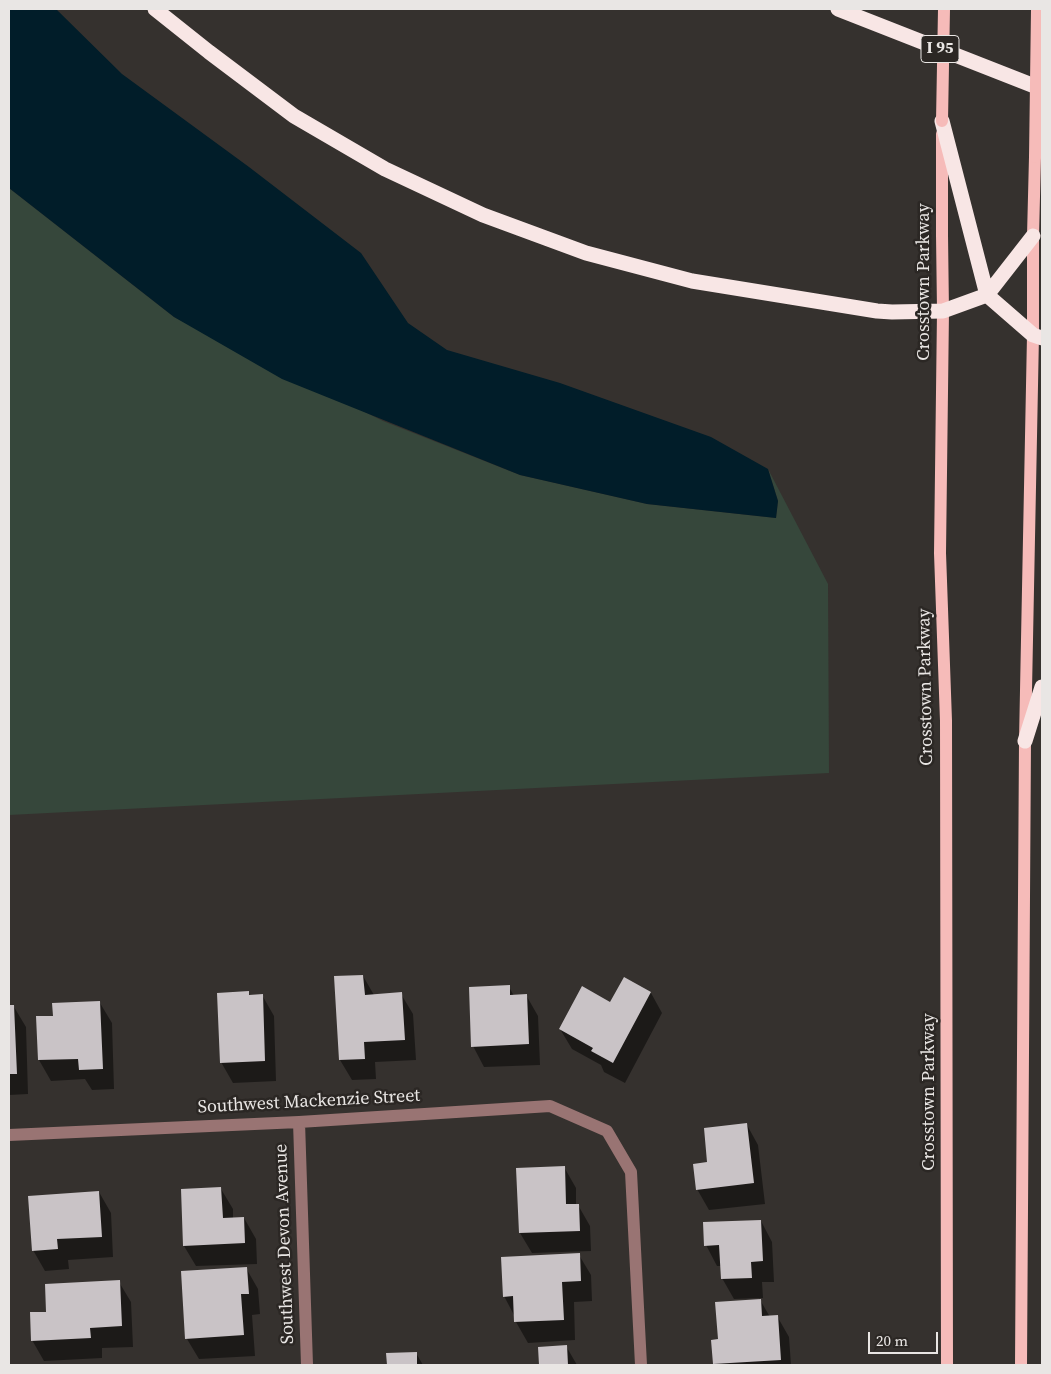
<!DOCTYPE html>
<html>
<head>
<meta charset="utf-8">
<style>
  body { margin:0 }
  #map { position:relative; width:1051px; height:1374px; overflow:hidden; background:#35312e; font-family:"Source Serif 4",serif }
  canvas { display:block }
  .frame { position:absolute; inset:0; border:10px solid #e9e6e4; pointer-events:none }
  .scale { position:absolute; left:868px; top:1332px; width:70px; height:22px; box-sizing:border-box; border:2px solid #e9e6e4; border-top:0; padding-left:6px; font-size:15px; line-height:18px; white-space:nowrap; color:#e9e6e4; -webkit-text-stroke:4px #2b2724; paint-order:stroke }
</style>
</head>
<body>
<div id="map">
<canvas width="1051" height="1374"></canvas>
<div class="frame"></div>
<div class="scale">20 m</div>
</div>
<script>
const ctx = document.querySelector('canvas').getContext('2d');
ctx.lineJoin = 'round';
function fillPath(path, color) { ctx.fillStyle = color; ctx.fill(path, 'evenodd'); }
const toPath = rows => new Path2D(rows.map(r => 'M' + r).join(''));
function stroke(path, color, width, dash) { ctx.strokeStyle = color; ctx.lineWidth = width; ctx.lineCap = dash ? 'butt' : 'round'; ctx.setLineDash(dash || []); ctx.stroke(path); }
function write(font, color, halo, rows, align = 'center') {
  ctx.font = font + ' "Source Serif 4",serif'; ctx.lineWidth = 5; ctx.setLineDash([]); ctx.textBaseline = 'middle'; ctx.strokeStyle = halo; ctx.fillStyle = color; for (const [text, x, y, turn = 0] of rows) {
    ctx.save(); ctx.translate(x, y); ctx.rotate((+turn || 0) * Math.PI / 180); ctx.textAlign = isNaN(turn) ? turn : align; if (halo) ctx.strokeText(text, 0, 0); ctx.fillText(text, 0, 0); ctx.restore();
  }
}
const green = toPath([
  [9,188,174,317,383,421,520,475,647,504,776,518,778,501,768,469,828,584,829,773,9,815]
]);
const water = toPath([
  [9,9,56,9,122,74,249,167,361,253,408,323,447,350,560,383,711,437,768,469,778,501,776,518,647,504,520,475,282,379,174,317,9,188]
]);
const shadow = toPath([
  [363,976,374,995,401,994,413,1014,416,1060,375,1062,376,1079,352,1080,340,1060],
  [509,987,514,996,526,995,538,1016,540,1065,484,1067,473,1046],
  [248,992,250,996,262,995,274,1016,276,1081,233,1083,221,1062],
  [651,993,662,1013,625,1083,604,1072,601,1065,572,1049,560,1029,611,1004],
  [100,1003,112,1023,114,1089,92,1090,85,1079,51,1081,39,1060,37,1017,54,1017],
  [9,1007,14,1007,26,1027,28,1094,9,1095],
  [747,1125,758,1145,765,1204,709,1210,697,1189,709,1163],
  [564,1167,576,1188,576,1205,578,1205,590,1226,591,1251,532,1253,520,1233],
  [221,1189,233,1209,233,1219,244,1218,256,1239,257,1264,196,1266,184,1246],
  [99,1192,111,1213,113,1257,68,1260,69,1269,45,1271,33,1250],
  [761,1221,772,1242,774,1282,762,1282,763,1298,759,1298,770,1317,777,1316,789,1337,791,1365,715,1365,714,1364,719,1341,759,1300,759,1298,734,1299,722,1278,721,1266,717,1266,706,1245],
  [579,1255,591,1275,592,1301,574,1302,575,1340,528,1343,516,1322,515,1317,504,1296],
  [246,1268,258,1289,260,1314,252,1315,255,1356,199,1359,187,1339,182,1272],
  [119,1282,131,1302,133,1347,102,1348,102,1358,44,1361,32,1340,47,1313],
  [566,1346,577,1365,540,1365,539,1348],
  [416,1353,423,1365,388,1365,388,1354]
]);
const building = toPath([
  [363,975,365,995,402,992,405,1040,364,1042,365,1059,339,1060,334,976],
  [624,977,651,992,613,1063,591,1051,593,1048,559,1029,582,986,610,1002],
  [510,985,510,995,527,994,529,1044,471,1047,469,987],
  [249,991,249,995,263,994,265,1061,220,1063,217,993],
  [100,1001,103,1069,79,1070,78,1059,38,1060,36,1016,53,1016,52,1003],
  [9,1005,14,1005,17,1074,9,1074],
  [747,1123,754,1183,696,1190,693,1164,707,1162,704,1128],
  [565,1166,566,1204,579,1204,580,1231,519,1233,516,1168],
  [221,1187,223,1218,244,1217,245,1243,183,1246,181,1189],
  [99,1191,102,1237,57,1239,58,1249,32,1251,28,1196],
  [761,1220,763,1261,751,1262,752,1278,721,1279,719,1245,704,1246,703,1222],
  [580,1253,581,1281,562,1282,564,1320,514,1322,513,1296,503,1297,501,1257],
  [247,1267,249,1294,241,1294,244,1335,185,1339,181,1271],
  [120,1280,122,1326,90,1328,91,1338,31,1341,30,1312,46,1312,45,1284],
  [761,1299,762,1316,778,1315,781,1360,713,1364,711,1340,718,1339,715,1302],
  [567,1345,568,1365,539,1365,538,1347],
  [417,1352,417,1365,387,1365,386,1353]
]);
const minor = toPath([
  [299,1122,307,1365],
  [9,1135,299,1122,550,1106,607,1131,631,1172,641,1365]
]);
const major = toPath([
  [942,134,942,235,943,311,940,553,946,721,947,1365],
  [1021,1365,1025,741,1033,335,1033,236,1035,157]
]);
const highway = toPath([
  [155,9,209,52,294,116,385,169,483,215,586,253,692,281,877,311,892,312,943,311,987,295,1033,236],
  [838,9,1042,89],
  [942,121,987,295,1033,335,1042,338],
  [1025,741,1042,687]
]);
const majorBridge = toPath([
  [942,121,944,9],
  [1035,157,1037,9]
]);
const shields = [
  [940,49,38]
];
const shieldNames = [
  ["I 95",940,49]
];
const streetNames = [
  ["Crosstown Parkway",924,282,-90],
  ["Crosstown Parkway",926,687,-91],
  ["Crosstown Parkway",929,1092,-90],
  ["Southwest Mackenzie Street",309,1102,-3],
  ["Southwest Devon Avenue",285,1244,-92]
];
fillPath(green, '#36473b');
fillPath(water, '#011d29');
fillPath(shadow, '#0007');
fillPath(building, '#c9c3c6');
stroke(minor, '#997473', 12);
stroke(major, '#f6bbb9', 12);
stroke(highway, '#f8e6e5', 15);
stroke(majorBridge, '#f6bbb9', 12);
for (const [x, y, w] of shields) { const box = new Path2D(); box.roundRect(x - w / 2, y - 13.5, w, 27, 4); ctx.fillStyle = '#2b2724'; ctx.fill(box); stroke(box, '#e9e6e4', 1); }
write('bold 16px', '#e9e6e4', null, shieldNames);
write('18px', '#e9e6e4', '#2b2724', streetNames);
</script>
</body>
</html>
